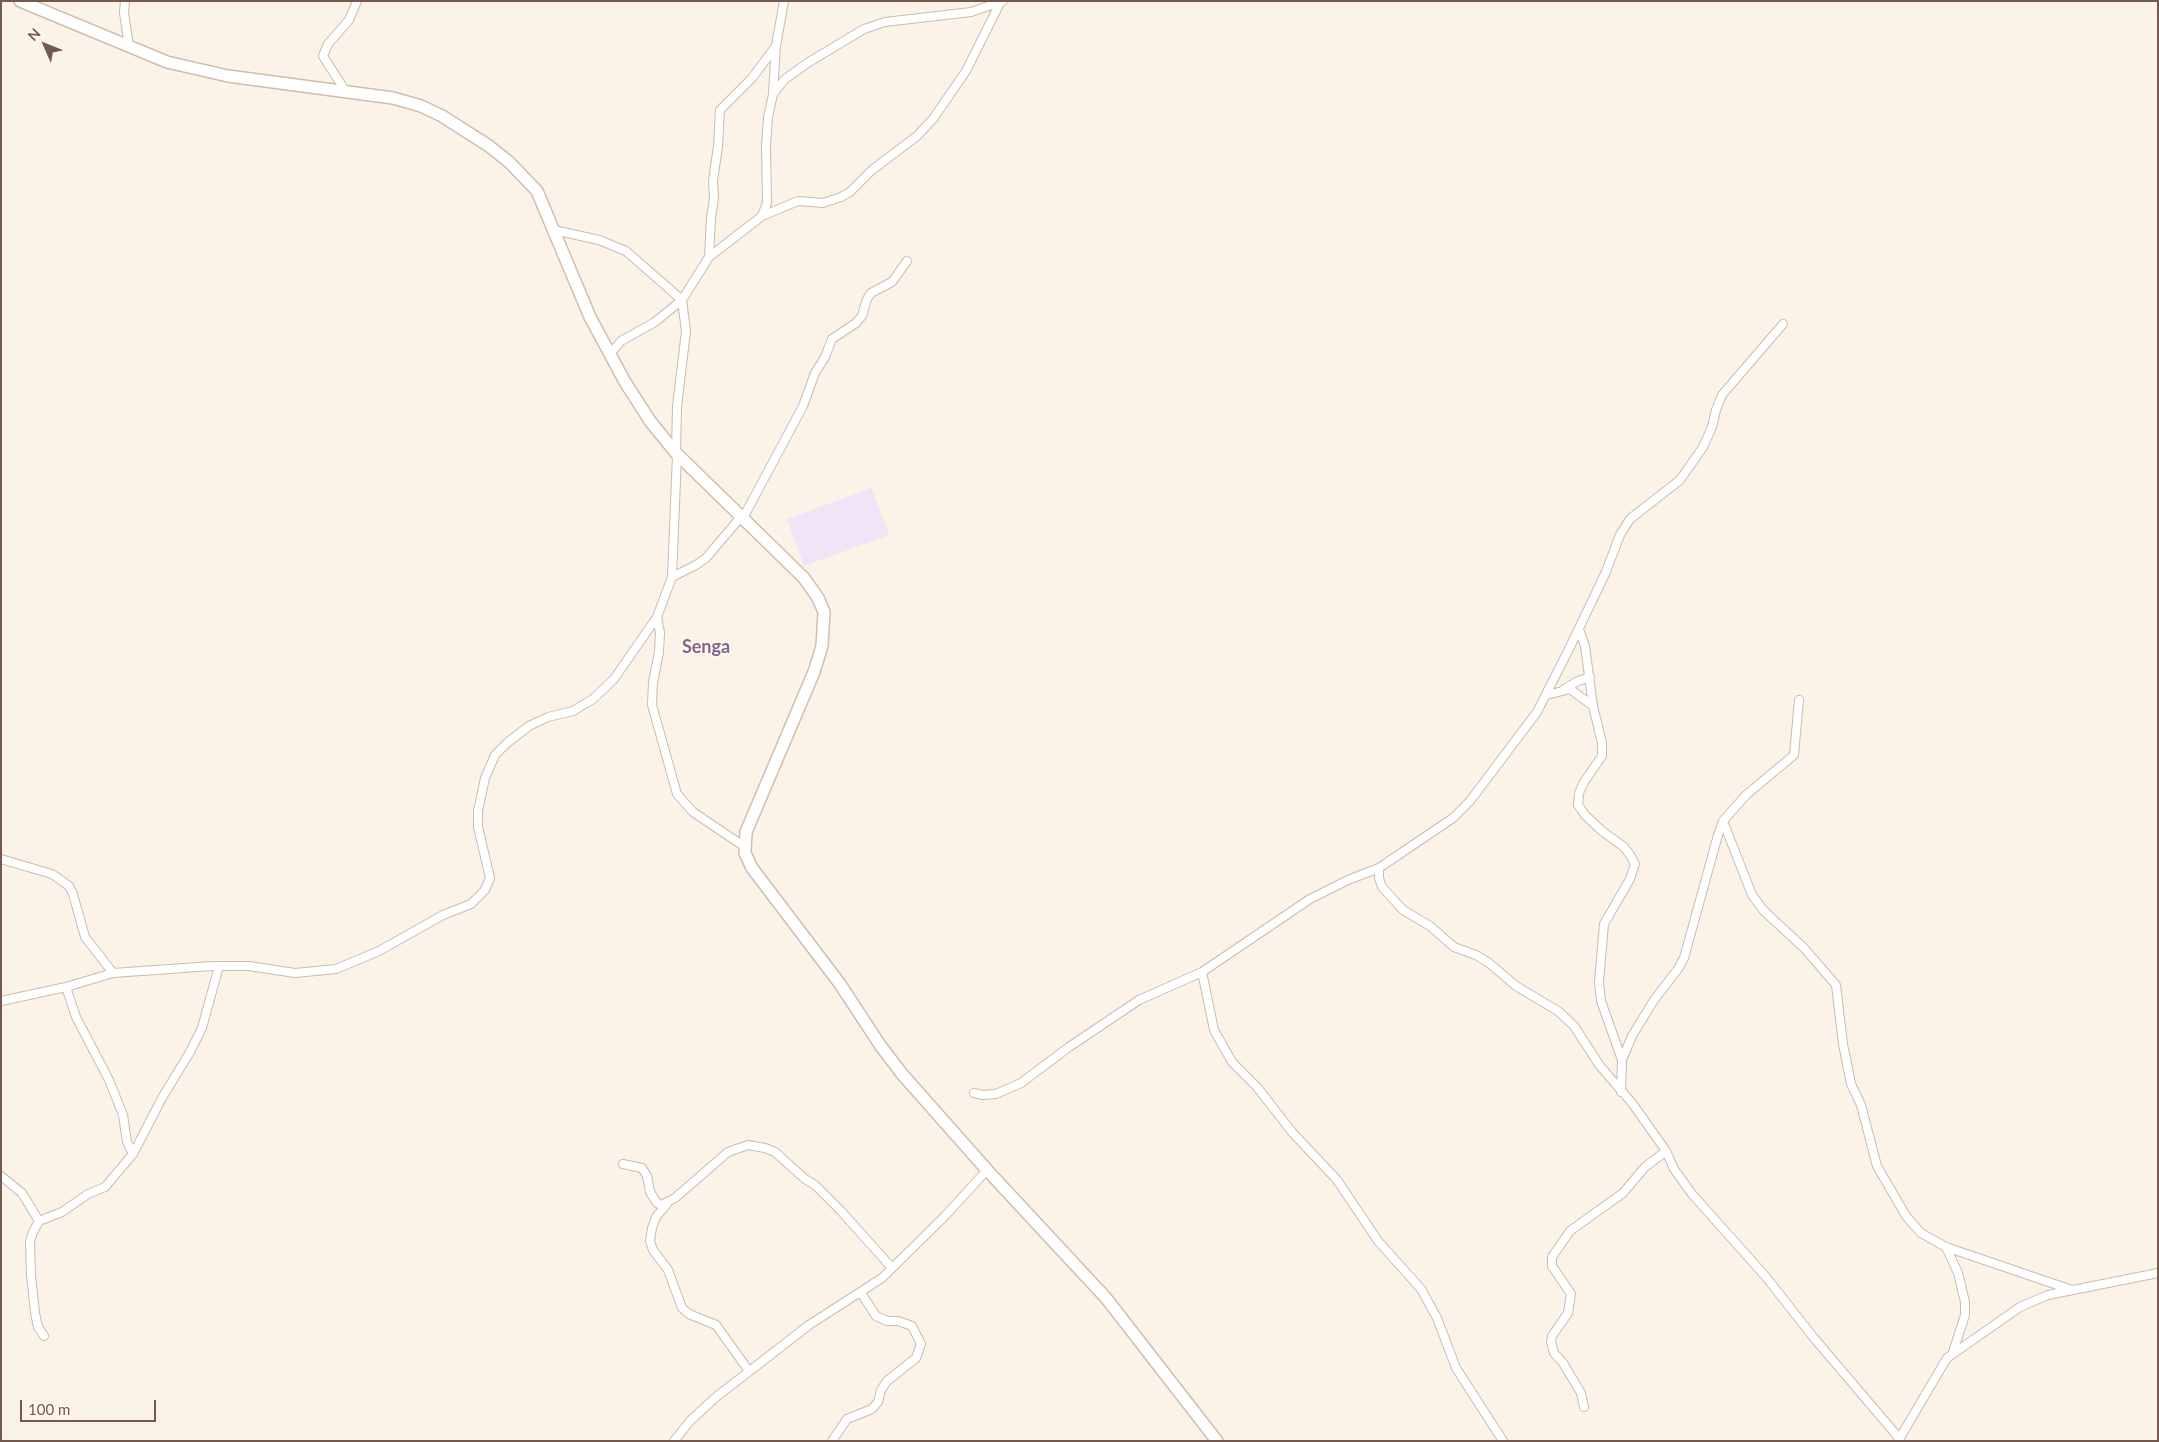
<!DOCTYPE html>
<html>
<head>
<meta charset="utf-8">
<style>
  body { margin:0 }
  #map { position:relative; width:2159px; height:1442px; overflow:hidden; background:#fbf3e7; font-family:Lato,sans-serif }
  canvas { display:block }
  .frame { position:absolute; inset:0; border:2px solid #735a4d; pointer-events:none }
  .north { position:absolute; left:20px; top:20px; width:50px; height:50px; -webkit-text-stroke:4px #fef7ed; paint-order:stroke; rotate:314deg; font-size:14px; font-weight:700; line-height:20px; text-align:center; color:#735a4d }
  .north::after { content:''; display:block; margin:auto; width:18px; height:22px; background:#735a4d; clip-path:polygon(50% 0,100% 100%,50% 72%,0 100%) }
  .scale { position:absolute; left:20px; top:1400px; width:136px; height:22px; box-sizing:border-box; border:2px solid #735a4d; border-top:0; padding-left:6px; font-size:15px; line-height:18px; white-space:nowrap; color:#735a4d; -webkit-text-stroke:4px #fef7ed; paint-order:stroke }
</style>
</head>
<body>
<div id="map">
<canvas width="2159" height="1442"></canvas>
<div class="frame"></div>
<div class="north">N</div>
<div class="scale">100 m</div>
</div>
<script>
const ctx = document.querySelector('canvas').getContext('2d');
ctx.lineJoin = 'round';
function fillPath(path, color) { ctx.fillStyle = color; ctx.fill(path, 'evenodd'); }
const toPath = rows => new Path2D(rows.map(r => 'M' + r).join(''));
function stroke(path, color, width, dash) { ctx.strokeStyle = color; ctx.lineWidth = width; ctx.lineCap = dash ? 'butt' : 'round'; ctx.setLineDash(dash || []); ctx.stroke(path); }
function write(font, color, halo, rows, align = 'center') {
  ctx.font = font + ' Lato,sans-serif'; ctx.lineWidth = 4; ctx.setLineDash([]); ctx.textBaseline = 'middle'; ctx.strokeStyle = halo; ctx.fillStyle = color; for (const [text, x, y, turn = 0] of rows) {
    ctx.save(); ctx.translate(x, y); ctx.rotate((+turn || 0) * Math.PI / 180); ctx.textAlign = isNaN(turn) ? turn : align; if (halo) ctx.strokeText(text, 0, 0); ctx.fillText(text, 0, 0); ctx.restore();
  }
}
const education = toPath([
  [872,488,889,535,804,566,787,519]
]);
const street = toPath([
  [125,1,124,13,129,46],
  [346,92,323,56,328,44,349,20,357,1],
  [773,93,776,46,784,1],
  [762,216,798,201,823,203,841,197,850,192,872,170,917,136,933,119,966,71,1000,3],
  [554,230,599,240,626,251,682,300,686,331,677,407,676,453],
  [709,257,711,218,714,198,713,181,718,146,720,110,752,78,776,46],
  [610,354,621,341,655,322,682,300,709,257,762,216,767,203,766,145,768,117,773,94,785,79,809,62,864,29,885,22,971,12,1003,1],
  [742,520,803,406,815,373,825,357,832,339,856,323,862,316,867,299,871,293,892,282,907,261],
  [672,577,696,565,706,558,740,518],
  [657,617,660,633,659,652,653,682,652,705,677,794,693,812,745,847],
  [1579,629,1585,646,1593,706,1602,743,1602,756,1584,782,1579,793,1578,805,1585,815,1602,831,1624,847,1630,855,1635,864,1630,879,1604,924,1599,982,1601,1001,1622,1060],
  [1564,689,1578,681,1590,677],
  [1547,695,1570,689,1593,706],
  [1723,821,1752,895,1764,911,1804,948,1836,985,1843,1044,1851,1084,1861,1105,1877,1166,1906,1216,1921,1233,1946,1247,2072,1290],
  [1,859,52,874,69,886,73,894,85,937,113,973],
  [1379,868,1379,878,1382,887,1403,910,1430,926,1454,947,1476,955,1489,963,1516,986,1558,1011,1574,1026,1600,1066,1632,1103,1666,1151,1674,1169,1692,1194,1766,1277,1814,1338,1899,1438],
  [1202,972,1214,1030,1232,1062,1257,1087,1292,1132,1337,1180,1378,1241,1421,1289,1437,1318,1456,1368,1503,1441],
  [66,987,76,1017,109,1080,123,1115,127,1142,133,1154],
  [1,1001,66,987,113,973,212,966,249,966,295,973,336,969,379,951,443,915,471,904,485,890,490,878,478,827,478,811,485,778,495,755,507,743,529,726,548,717,573,711,593,699,614,679,657,617,672,577,677,455],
  [1621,1092,1622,1060,1632,1036,1654,1000,1678,969,1684,958,1718,835,1723,821,1746,795,1794,755,1799,700],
  [974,1093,983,1095,996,1094,1021,1083,1069,1047,1139,1000,1202,972,1310,899,1348,880,1379,868,1453,818,1470,801,1537,712,1568,651,1605,574,1620,535,1630,519,1680,480,1703,447,1712,427,1716,410,1722,395,1783,324],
  [623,1164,642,1168,647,1176,650,1192,657,1203,661,1205,675,1198,728,1152,748,1145,765,1148,775,1152,805,1179,815,1185,841,1211,892,1268],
  [1,1176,22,1193,39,1221],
  [667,1204,656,1217,652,1228,650,1241,653,1250,668,1270,682,1308,689,1314,716,1325,749,1371],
  [1946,1247,1958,1273,1965,1302,1965,1315,1953,1352],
  [44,1336,38,1327,35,1313,31,1275,30,1241,33,1232,39,1221,62,1212,88,1194,105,1187,133,1154,162,1098,190,1052,202,1028,219,966],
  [1584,1407,1581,1393,1563,1363,1554,1353,1551,1342,1552,1336,1568,1313,1571,1294,1552,1266,1552,1257,1570,1231,1623,1193,1645,1167,1666,1151],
  [674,1441,690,1421,716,1397,809,1325,882,1278,945,1216,987,1170],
  [832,1441,847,1419,872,1409,878,1402,881,1390,887,1381,916,1358,921,1344,912,1326,898,1321,887,1321,876,1316,861,1293],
  [1898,1441,1947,1358,2020,1307,2048,1295,2158,1273]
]);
const secondary = toPath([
  [20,1,167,62,228,76,393,98,421,106,442,116,489,146,509,162,537,191,590,317,625,382,650,421,676,453,804,578,818,598,824,612,822,646,814,672,746,832,745,853,752,868,840,984,880,1045,902,1074,987,1170,1106,1298,1217,1441]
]);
const quarterNames = [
  ["Senga",706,647]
];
fillPath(education, '#f0e4f7');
stroke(street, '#ccbbae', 10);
stroke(secondary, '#d1bdae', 14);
stroke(street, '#fff', 8);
stroke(secondary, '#fff', 11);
write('bold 18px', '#80658f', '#fef7ed', quarterNames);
</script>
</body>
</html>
